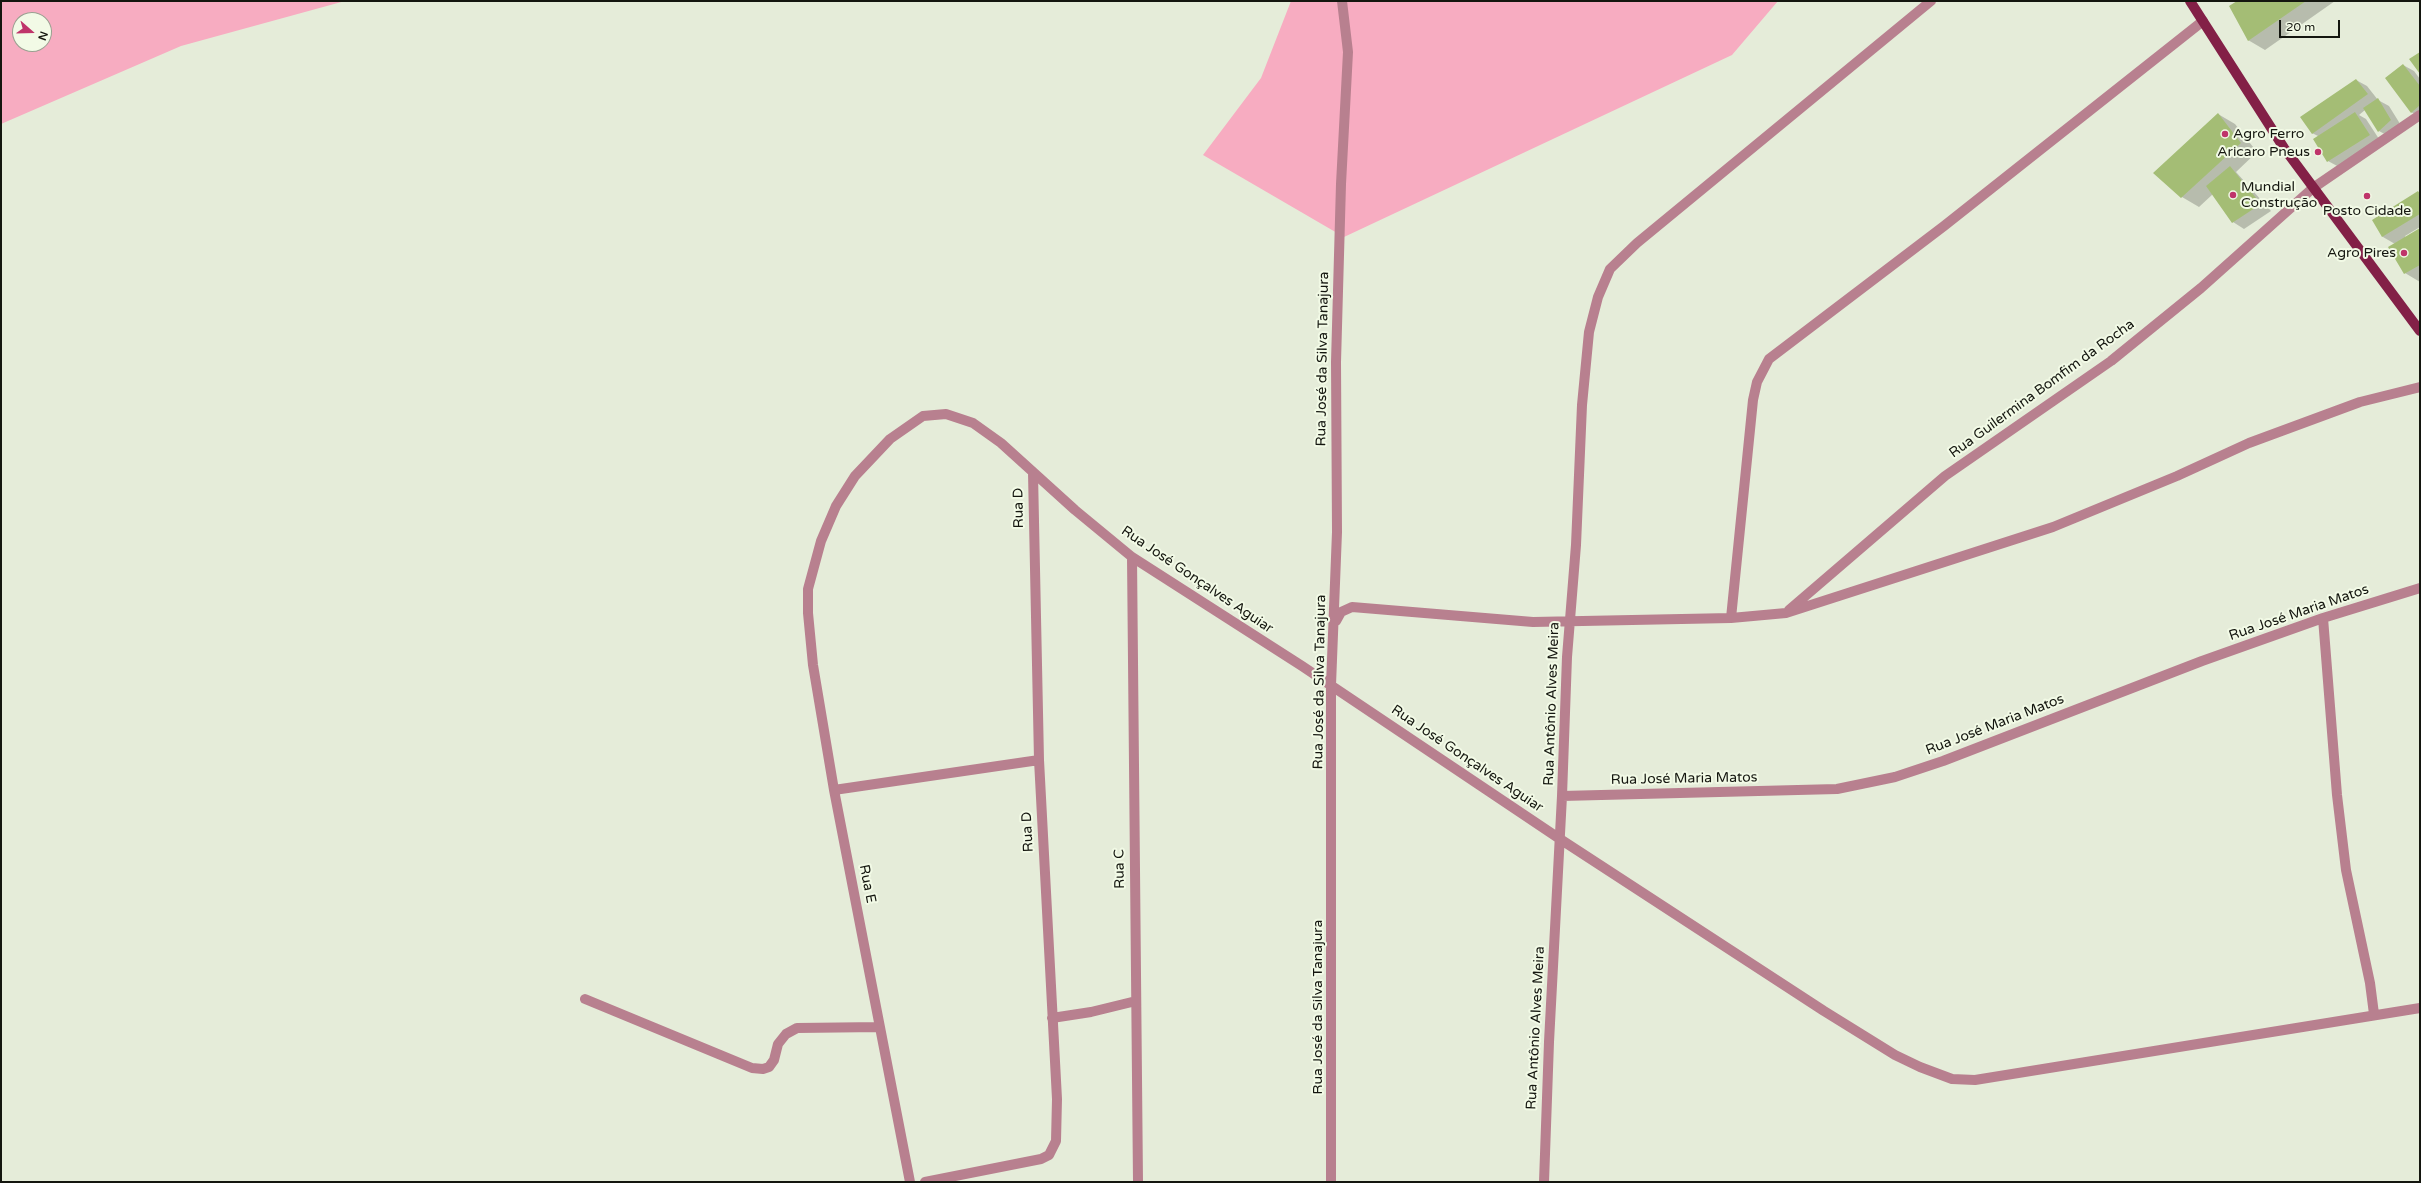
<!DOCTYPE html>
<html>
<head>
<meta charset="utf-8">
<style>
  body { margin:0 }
  #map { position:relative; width:2421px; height:1183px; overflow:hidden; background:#e5ecd9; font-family:"Varela Round",sans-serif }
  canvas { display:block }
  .frame { position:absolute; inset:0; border:2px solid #14160f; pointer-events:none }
  .north { position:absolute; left:12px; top:12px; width:40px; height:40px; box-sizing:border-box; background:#f2fae6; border:1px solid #999f90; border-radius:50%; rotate:110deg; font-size:11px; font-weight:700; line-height:16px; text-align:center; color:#14160f }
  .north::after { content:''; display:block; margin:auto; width:14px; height:18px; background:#bf346a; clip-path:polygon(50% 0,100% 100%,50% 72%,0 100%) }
  .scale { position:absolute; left:2279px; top:20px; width:61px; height:18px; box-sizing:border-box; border:2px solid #14160f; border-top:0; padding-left:5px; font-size:12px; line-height:14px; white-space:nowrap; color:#14160f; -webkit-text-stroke:3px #f2fae6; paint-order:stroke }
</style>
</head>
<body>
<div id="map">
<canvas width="2421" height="1183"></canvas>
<div class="frame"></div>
<div class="north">N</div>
<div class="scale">20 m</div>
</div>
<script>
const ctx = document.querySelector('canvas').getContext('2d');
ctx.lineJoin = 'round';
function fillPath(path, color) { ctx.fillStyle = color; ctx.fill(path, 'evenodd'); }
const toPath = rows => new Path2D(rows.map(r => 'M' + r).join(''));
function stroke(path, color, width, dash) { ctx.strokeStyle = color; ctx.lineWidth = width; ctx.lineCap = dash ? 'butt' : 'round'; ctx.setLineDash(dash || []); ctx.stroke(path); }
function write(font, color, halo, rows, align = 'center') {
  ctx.font = font + ' "Varela Round",sans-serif'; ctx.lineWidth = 4; ctx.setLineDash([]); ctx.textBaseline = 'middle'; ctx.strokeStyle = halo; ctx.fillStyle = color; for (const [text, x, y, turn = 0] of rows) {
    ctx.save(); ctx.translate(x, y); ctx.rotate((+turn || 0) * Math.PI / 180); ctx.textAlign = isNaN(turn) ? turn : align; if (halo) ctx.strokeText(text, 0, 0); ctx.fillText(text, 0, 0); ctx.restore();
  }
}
const green = toPath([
  [1,1,345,1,181,46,1,124],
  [20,20,44,20,44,44,20,44],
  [1291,1,1778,1,1732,55,1344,237,1203,155,1261,78]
]);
const shadow = toPath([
  [2239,1,2335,1,2265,50,2248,40],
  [2403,65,2414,71,2420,79,2420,117,2411,112],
  [2356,80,2367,86,2378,100,2389,106,2402,127,2390,137,2379,131,2365,110,2359,115,2366,119,2381,142,2339,167,2328,161,2318,136,2312,133],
  [2218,114,2235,124,2257,152,2236,172,2271,211,2244,229,2233,222,2213,194,2199,207,2182,197,2155,173],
  [2418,192,2420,194,2420,227,2405,236,2406,238,2420,229,2420,282,2405,273,2395,244,2383,237,2374,221]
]);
const building = toPath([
  [2237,1,2306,1,2248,41,2229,6],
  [2420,52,2420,74,2409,59],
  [2403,64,2420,86,2420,105,2411,113,2385,78],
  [2356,79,2368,94,2312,134,2300,117],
  [2378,98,2391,120,2378,132,2363,108],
  [2355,112,2370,135,2327,162,2313,139],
  [2218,113,2241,143,2181,198,2153,173],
  [2230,166,2261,204,2232,223,2206,186],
  [2418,191,2420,194,2420,214,2382,237,2372,220],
  [2420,228,2420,265,2404,274,2388,247]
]);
const minor = toPath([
  [1132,557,1138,1182],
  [1789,610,1945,476,2111,361,2201,288,2313,188,2420,115],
  [1731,618,1753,400,1757,382,1769,359,1944,226,2203,21],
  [2323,618,2337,795,2346,870,2370,983,2374,1014],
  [1336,621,1341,612,1352,607,1533,622,1731,618,1786,613,2053,527,2177,476,2249,443,2360,402,2420,387],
  [834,790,1039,760],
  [1562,796,1837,789,1895,777,1943,761,2202,661,2323,618,2420,588],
  [585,999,752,1068,763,1069,769,1067,774,1060,778,1044,786,1034,797,1028,880,1027],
  [1052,1018,1091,1012,1136,1001],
  [910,1182,834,790,813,665,808,613,808,589,821,541,836,506,855,476,890,439,923,416,946,414,973,423,1001,443,1075,510,1132,557,1302,666,1560,839,1824,1011,1895,1055,1920,1067,1952,1079,1975,1080,2420,1008],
  [925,1182,1041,1159,1049,1155,1056,1141,1057,1099,1039,760,1033,473],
  [1331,1182,1331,685,1337,532,1336,362,1341,184,1348,52,1342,1],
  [1544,1182,1549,1042,1562,796,1567,657,1576,545,1582,405,1589,332,1598,297,1610,269,1637,243,1931,1]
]);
const primary = toPath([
  [2190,1,2284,148,2420,331]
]);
const markers = [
  [2225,134,4,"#bf346a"],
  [2318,152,4,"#bf346a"],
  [2233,195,4,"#bf346a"],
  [2367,196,4,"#bf346a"],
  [2404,253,4,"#bf346a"]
];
const poiNames = [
  ["Agro Ferro",2233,134],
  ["Aricaro Pneus",2310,152,"right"],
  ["Mundial",2241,187],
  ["Construção",2241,203],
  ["Posto Cidade",2367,211,"center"],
  ["Agro Pires",2396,253,"right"]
];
const streetNames = [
  ["Rua José da Silva Tanajura",1323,359,-89],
  ["Rua Guilermina Bomfim da Rocha",2042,389,-36],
  ["Rua D",1019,508,-91],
  ["Rua José Gonçalves Aguiar",1197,580,34],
  ["Rua José Maria Matos",2299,613,-19],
  ["Rua José da Silva Tanajura",1320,682,-89],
  ["Rua Antônio Alves Meira",1552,704,-88],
  ["Rua José Maria Matos",1995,725,-21],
  ["Rua José Gonçalves Aguiar",1467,759,34],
  ["Rua José Maria Matos",1684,779,-1],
  ["Rua D",1028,832,-93],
  ["Rua C",1120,869,-91],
  ["Rua E",867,884,79],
  ["Rua José da Silva Tanajura",1318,1007,-90],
  ["Rua Antônio Alves Meira",1536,1028,-87]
];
fillPath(green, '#f7acc1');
fillPath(shadow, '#0003');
fillPath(building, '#a4bd75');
stroke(minor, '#b8808f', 10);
stroke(primary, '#832047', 10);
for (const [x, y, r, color] of markers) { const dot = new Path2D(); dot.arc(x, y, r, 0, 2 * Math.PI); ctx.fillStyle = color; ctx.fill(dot); stroke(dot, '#f2fae6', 1.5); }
write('14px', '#14160f', '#f2fae6', poiNames, 'left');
write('14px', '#14160f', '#f2fae6', streetNames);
</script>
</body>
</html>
